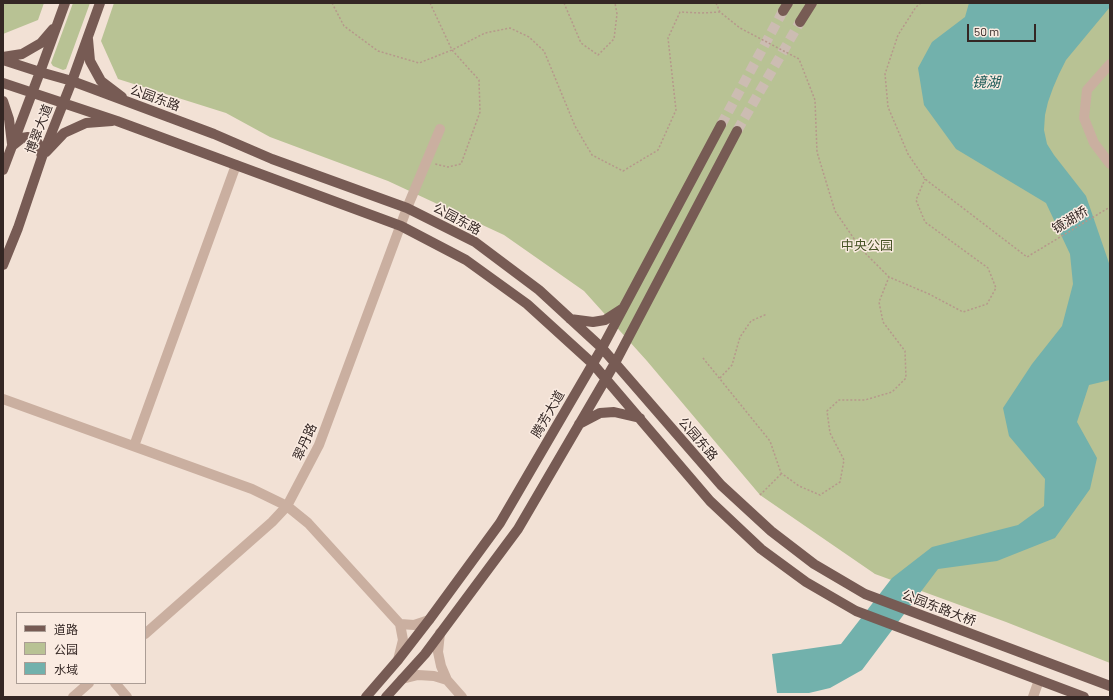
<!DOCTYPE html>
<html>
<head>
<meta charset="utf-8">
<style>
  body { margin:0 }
  #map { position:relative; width:1113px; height:700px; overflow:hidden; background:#f2e1d5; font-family:Barlow,"Noto Sans SC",sans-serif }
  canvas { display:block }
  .frame { position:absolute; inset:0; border:4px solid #342724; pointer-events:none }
  .legend { position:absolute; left:16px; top:612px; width:130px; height:72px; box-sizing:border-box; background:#faebe1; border:1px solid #ab9d95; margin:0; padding:5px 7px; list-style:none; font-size:12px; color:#342724 }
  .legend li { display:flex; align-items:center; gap:8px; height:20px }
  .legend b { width:20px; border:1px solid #ab9d95 }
  .scale { position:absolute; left:967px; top:24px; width:69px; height:18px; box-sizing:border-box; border:2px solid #342724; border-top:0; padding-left:5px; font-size:12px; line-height:14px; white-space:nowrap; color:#342724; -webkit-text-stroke:3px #faebe1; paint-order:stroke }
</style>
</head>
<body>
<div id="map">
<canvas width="1113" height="700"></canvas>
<div class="frame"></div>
<ul class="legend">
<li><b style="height:5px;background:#775b54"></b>道路</li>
<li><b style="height:11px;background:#b8c294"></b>公园</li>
<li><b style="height:11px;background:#72b1ac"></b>水域</li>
</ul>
<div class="scale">50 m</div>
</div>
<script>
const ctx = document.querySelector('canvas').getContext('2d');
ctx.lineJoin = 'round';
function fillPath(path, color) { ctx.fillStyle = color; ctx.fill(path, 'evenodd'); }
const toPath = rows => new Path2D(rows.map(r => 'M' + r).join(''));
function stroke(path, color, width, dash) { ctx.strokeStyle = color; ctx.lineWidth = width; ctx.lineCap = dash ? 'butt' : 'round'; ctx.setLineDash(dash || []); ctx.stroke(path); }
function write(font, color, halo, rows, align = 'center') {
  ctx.font = font + ' Barlow,"Noto Sans SC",sans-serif'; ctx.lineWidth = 3; ctx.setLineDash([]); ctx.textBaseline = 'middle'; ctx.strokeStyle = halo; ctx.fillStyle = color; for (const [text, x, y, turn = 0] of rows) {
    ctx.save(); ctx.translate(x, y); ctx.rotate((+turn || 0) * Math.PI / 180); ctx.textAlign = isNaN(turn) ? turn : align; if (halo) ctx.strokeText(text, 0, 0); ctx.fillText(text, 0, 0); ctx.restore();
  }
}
const green = toPath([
  [3,3,44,3,38,20,3,34],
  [73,3,90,3,66,69,63,70,53,66,51,63],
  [114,3,1110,3,1110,663,1006,622,875,574,760,495,647,361,584,291,504,235,388,181,270,137,226,113,118,79,101,41]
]);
const water = toPath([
  [969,3,1110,3,1110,7,1066,60,1059,74,1053,88,1048,102,1045,115,1044,130,1047,144,1054,155,1086,196,1110,266,1110,380,1089,385,1077,422,1097,458,1090,489,1055,538,997,561,938,569,862,670,830,688,809,693,777,693,772,654,841,644,892,578,932,547,1018,525,1044,506,1045,479,1009,436,1003,408,1032,364,1062,326,1073,284,1070,254,1046,203,956,149,924,105,918,68,932,42,965,17]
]);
const majorTunnel = toPath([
  [721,125,783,11],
  [737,131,800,22]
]);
const path = toPath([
  [332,3,344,26,378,51,419,63,452,50,485,33,510,28,529,37,544,51,575,126,592,155,623,171,658,150,676,110,668,38,680,12,701,13,720,12],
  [430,3,452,50,479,80,480,112,461,164,448,167,435,164],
  [564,3,581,43,598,55,614,39,617,14,615,3],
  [716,3,720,12,740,28,799,59,815,100,817,152,835,211,861,249,889,277,929,294,963,312,987,304,996,288,988,268,925,222,916,200,925,179],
  [921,3,916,7,898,35,885,74,888,107,908,154,925,179,1027,257,1110,207],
  [703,358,770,441,781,473,799,486,820,495,840,482,844,460,830,433,827,411,839,400,865,400,892,392,906,378,905,351,883,322,879,302,889,277],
  [720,378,732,365,740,337,751,321,767,314],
  [760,495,781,474]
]);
const minor = toPath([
  [1110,64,1087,90,1084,118,1094,143,1110,164],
  [3,399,252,489,287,506,308,523,400,624],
  [134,446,236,165],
  [440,633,438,652,441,666,447,680,462,697],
  [145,634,272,522,287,506,319,445,407,208,440,129],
  [398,660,403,640,400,624,414,625,429,620],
  [402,679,418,675,434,676,447,680],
  [115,683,127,697],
  [73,697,89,683],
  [1033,697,1039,680]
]);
const major = toPath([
  [783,11,788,3],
  [800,22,812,3],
  [88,39,90,61,101,81,122,97],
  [3,57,22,54,41,43,53,29],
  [3,60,40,72,72,81,214,134,272,159,407,208,475,242,539,290,602,348,721,485,771,531,814,564,865,594,1110,686],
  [3,83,117,121,401,226,466,260,527,304,593,364,710,501,761,549,806,582,856,611,1084,697],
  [3,101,9,119,12,144],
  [12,146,22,138,28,137,35,139,39,145,42,157],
  [46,152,64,133,86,123,112,121],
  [3,170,40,72,65,3],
  [3,265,18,228,42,157,72,81,100,3],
  [570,319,593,322,605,320,622,309],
  [579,424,600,413,614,412,640,418],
  [366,697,398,660,429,620,500,523,602,348,721,125],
  [386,697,425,654,518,529,615,363,737,131]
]);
const streetNames = [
  ["公园东路",155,98,20],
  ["博翠大道",39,129,-69],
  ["公园东路",457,219,28],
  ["镜湖桥",1070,220,-31],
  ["腾芳大道",548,414,-60],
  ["公园东路",698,439,49],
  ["翠丹路",305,442,-66],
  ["公园东路大桥",939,608,21]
];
const parkNames = [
  ["中央公园",867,246]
];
const waterNames = [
  ["镜湖",986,82]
];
fillPath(green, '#b8c294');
fillPath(water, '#72b1ac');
stroke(majorTunnel, '#ccbcb2', 10, [10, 5]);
stroke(path, '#b6988b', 1.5, [2, 2]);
stroke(minor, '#caafa0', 10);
stroke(major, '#775b54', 10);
write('13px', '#342724', '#faebe1', streetNames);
write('13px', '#485426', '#faebe1', parkNames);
write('italic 14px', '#175754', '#faebe1', waterNames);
</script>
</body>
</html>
